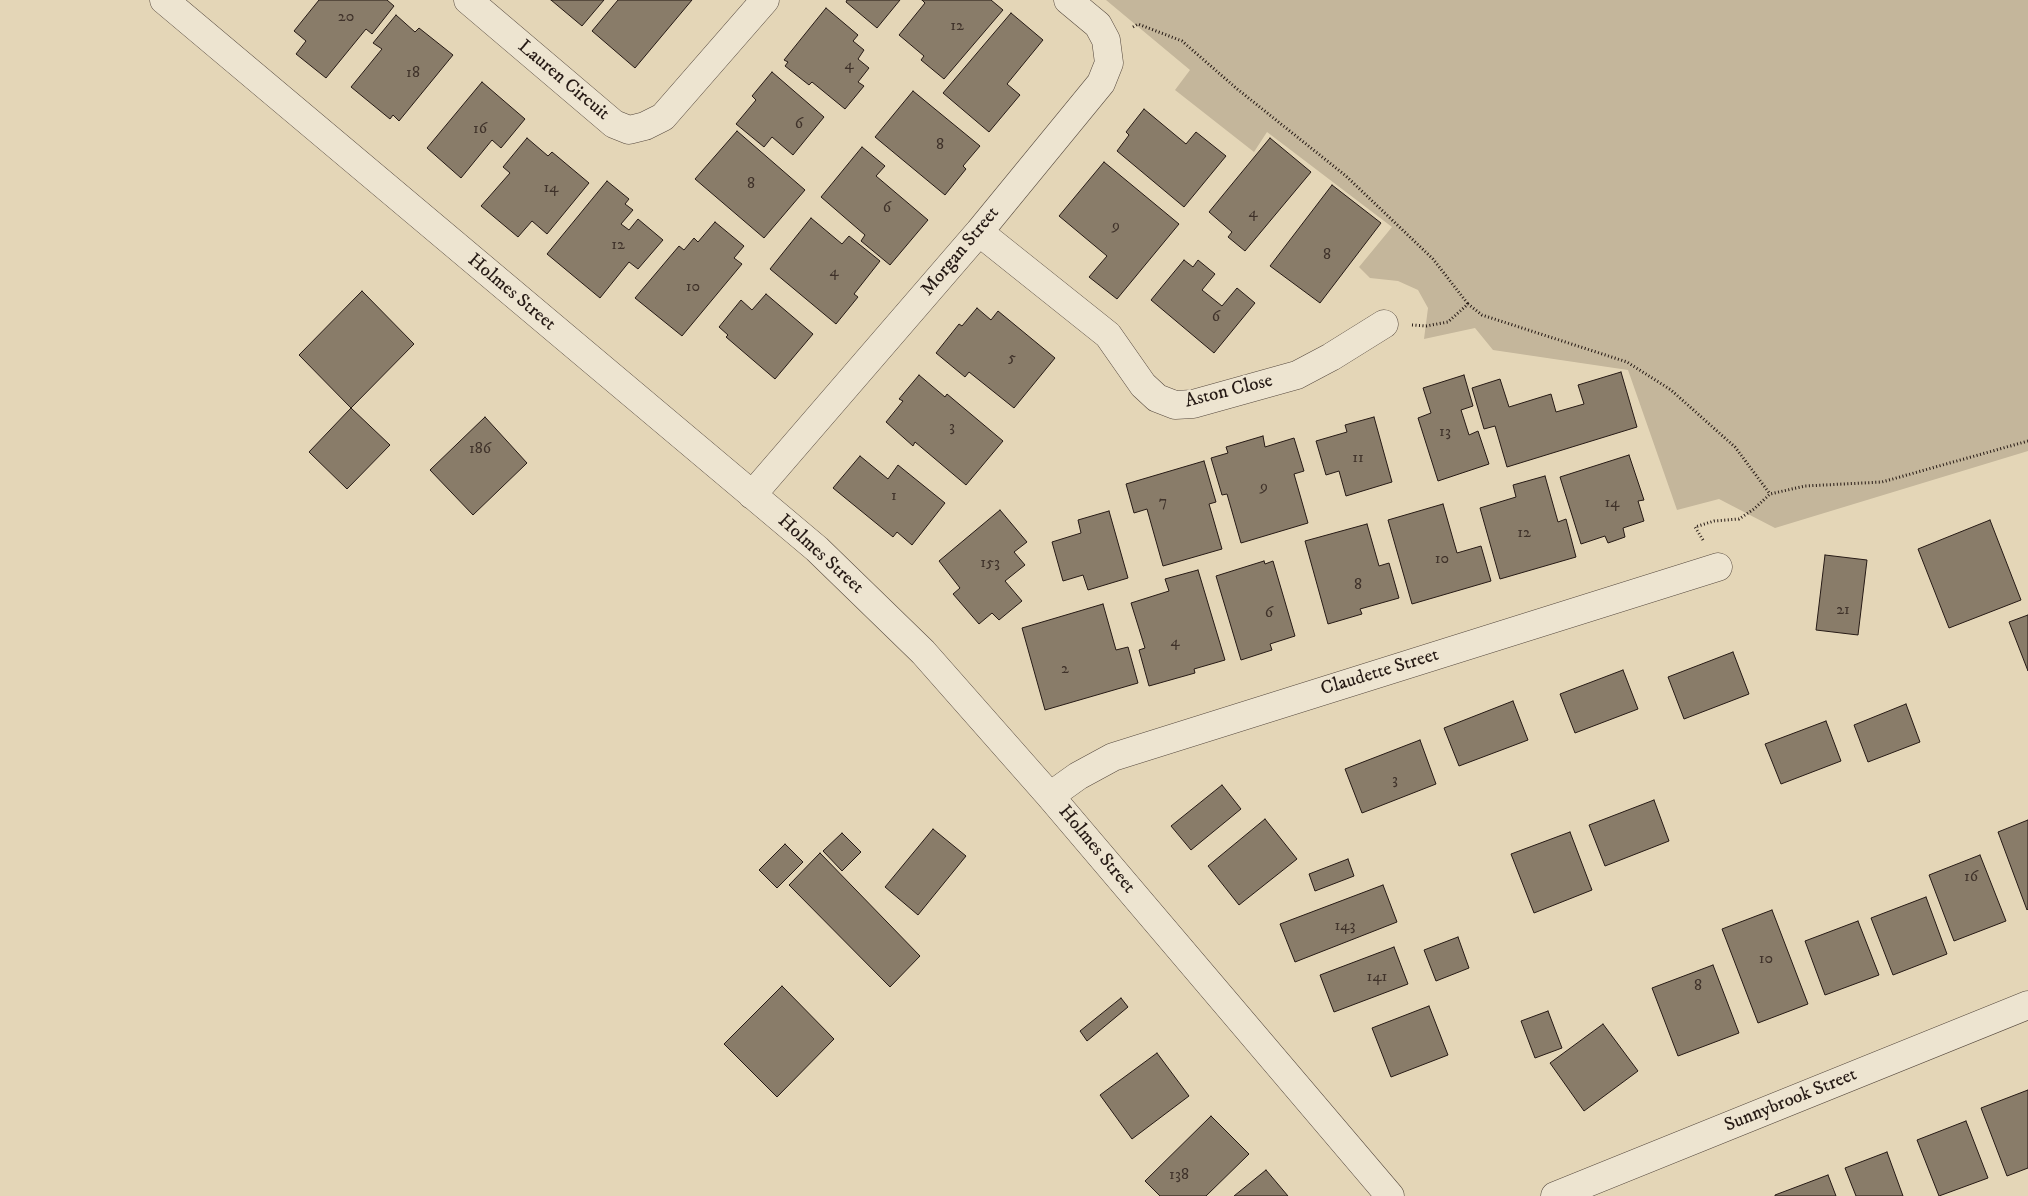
<!DOCTYPE html>
<html>
<head>
<meta charset="utf-8">
<style>
  body { margin:0 }
  canvas { display:block; background:#e4d6b7 }
</style>
</head>
<body>
<canvas width="2028" height="1196"></canvas>
<script>
const ctx = document.querySelector('canvas').getContext('2d');
ctx.lineJoin = 'round';
function fillPath(path, color) { ctx.fillStyle = color; ctx.fill(path, 'evenodd'); }
const toPath = rows => new Path2D(rows.map(r => 'M' + r).join(''));
function stroke(path, color, width, dash) { ctx.strokeStyle = color; ctx.lineWidth = width; ctx.lineCap = dash ? 'butt' : 'round'; ctx.setLineDash(dash || []); ctx.stroke(path); }
function write(font, color, halo, rows, align = 'center') {
  ctx.font = font + ' "IM FELL DW Pica",serif'; ctx.lineWidth = 5; ctx.setLineDash([]); ctx.textBaseline = 'middle'; ctx.strokeStyle = halo; ctx.fillStyle = color; for (const [text, x, y, turn = 0] of rows) {
    ctx.save(); ctx.translate(x, y); ctx.rotate((+turn || 0) * Math.PI / 180); ctx.textAlign = isNaN(turn) ? turn : align; if (halo) ctx.strokeText(text, 0, 0); ctx.fillText(text, 0, 0); ctx.restore();
  }
}
const green = toPath([
  [1106,0,2028,0,2028,451,1775,528,1719,499,1677,510,1628,370,1493,350,1475,328,1424,339,1428,308,1418,290,1398,281,1370,278,1359,267,1392,227,1267,132,1254,152,1175,90,1190,70]
]);
const building = toPath([
  [319,0,387,0,394,6,372,34,366,29,326,78,296,54,306,41,294,31,319,0],
  [551,0,604,0,582,26,551,0],
  [618,0,692,0,635,68,592,31,618,0],
  [847,0,900,0,877,28,846,2,847,0],
  [922,0,991,0,1003,10,944,79,921,60,924,56,899,35,925,3,922,0],
  [826,8,858,35,853,41,864,50,858,59,869,68,858,82,864,86,845,109,812,82,809,85,785,66,788,62,784,60,826,8],
  [1011,13,1043,40,1007,84,1020,95,989,132,943,93,1011,13],
  [396,15,415,32,419,28,453,55,399,121,393,115,390,119,351,87,382,49,373,43,396,15],
  [772,72,824,117,793,155,772,137,764,147,736,124,756,100,752,96,772,72],
  [482,82,525,119,501,148,492,140,461,178,427,148,482,82],
  [913,91,980,146,963,166,966,169,945,195,875,137,913,91],
  [1144,109,1186,144,1196,132,1226,156,1184,207,1117,151,1129,135,1126,132,1144,109],
  [737,131,805,190,764,238,695,179,737,131],
  [527,138,548,156,552,152,589,183,547,234,532,221,518,237,481,206,510,173,503,167,527,138],
  [1270,138,1311,172,1245,251,1228,237,1232,232,1209,212,1270,138],
  [862,147,885,166,876,176,928,220,890,265,861,241,865,235,821,197,862,147],
  [1104,162,1179,224,1117,299,1089,277,1107,256,1059,216,1104,162],
  [607,181,629,199,625,204,633,210,621,224,629,230,638,219,663,240,638,269,629,262,600,298,547,254,607,181],
  [1332,185,1381,223,1320,303,1270,266,1332,185],
  [811,218,842,244,849,236,880,261,854,294,858,297,836,324,770,269,811,218],
  [715,222,744,246,734,258,742,264,682,336,635,298,679,246,684,250,694,238,698,242,715,222],
  [1184,260,1193,267,1198,260,1215,274,1202,290,1222,306,1237,288,1255,303,1214,353,1151,300,1184,260],
  [362,291,414,344,351,408,299,355,362,291],
  [766,294,813,334,775,379,726,337,728,335,719,327,741,300,752,310,766,294],
  [977,308,991,320,998,311,1055,358,1014,408,969,372,965,377,936,353,959,324,962,326,977,308],
  [1621,372,1637,427,1507,467,1495,426,1484,429,1472,388,1500,379,1509,407,1551,394,1556,412,1584,404,1578,385,1621,372],
  [919,375,945,397,947,394,1003,441,966,485,915,442,913,446,886,422,903,401,899,399,919,375],
  [1464,375,1473,406,1461,410,1469,435,1478,431,1489,464,1438,481,1418,418,1431,413,1423,388,1464,375],
  [351,408,390,445,347,489,309,452,351,408],
  [485,417,527,463,473,515,430,470,485,417],
  [1374,417,1392,482,1346,496,1339,471,1326,475,1316,441,1347,432,1345,425,1374,417],
  [1263,436,1265,447,1294,438,1304,471,1294,474,1308,523,1241,543,1227,494,1222,495,1211,458,1228,453,1226,447,1263,436],
  [1629,455,1644,500,1638,501,1644,521,1623,528,1625,537,1608,543,1605,536,1581,544,1560,477,1629,455],
  [860,456,888,479,898,465,945,503,912,545,897,532,893,537,833,488,860,456],
  [1204,461,1216,502,1209,504,1222,549,1163,566,1147,509,1134,513,1126,484,1204,461],
  [1545,476,1558,522,1566,519,1576,557,1500,579,1480,508,1516,497,1513,485,1545,476],
  [1443,504,1457,553,1481,546,1491,581,1412,604,1388,520,1443,504],
  [1000,510,1027,542,1014,552,1025,565,1005,581,1022,601,999,620,992,613,979,624,953,594,960,588,939,561,1000,510],
  [1109,511,1128,578,1088,590,1083,575,1063,581,1052,542,1081,533,1078,520,1109,511],
  [1990,520,2021,600,1949,628,1918,549,1990,520],
  [1367,524,1379,566,1389,563,1399,598,1360,609,1362,614,1328,624,1305,541,1367,524],
  [1825,555,1867,560,1858,635,1816,630,1825,555],
  [1264,561,1265,564,1273,561,1295,636,1270,644,1272,650,1241,660,1216,576,1264,561],
  [1198,570,1225,660,1194,669,1195,673,1149,686,1139,650,1145,648,1131,603,1169,591,1165,579,1198,570],
  [1103,604,1116,650,1128,647,1138,683,1045,710,1022,628,1103,604],
  [2028,615,2028,671,2009,622,2028,615],
  [1733,652,1749,694,1684,719,1668,677,1733,652],
  [1623,670,1638,709,1575,733,1560,694,1623,670],
  [1513,701,1528,740,1459,766,1444,728,1513,701],
  [1906,704,1920,742,1868,762,1854,725,1906,704],
  [1826,721,1841,761,1781,784,1765,744,1826,721],
  [1420,740,1436,784,1362,813,1345,769,1420,740],
  [1222,785,1241,809,1191,850,1171,826,1222,785],
  [1654,800,1669,841,1605,866,1589,825,1654,800],
  [1265,819,1297,859,1239,905,1208,866,1265,819],
  [2028,820,2028,909,2027,910,1998,832,2028,820],
  [933,829,966,856,918,915,885,887,933,829],
  [1570,832,1592,890,1534,913,1511,854,1570,832],
  [842,833,861,852,842,871,823,851,842,833],
  [785,844,803,862,777,888,759,870,785,844],
  [820,853,920,956,890,987,789,885,820,853],
  [1980,855,2006,921,1954,941,1929,875,1980,855],
  [1348,859,1354,876,1315,891,1309,874,1348,859],
  [1383,885,1397,922,1295,962,1280,924,1383,885],
  [1926,897,1947,954,1893,975,1871,918,1926,897],
  [1772,910,1808,1004,1758,1023,1722,929,1772,910],
  [1858,921,1879,975,1825,995,1805,941,1858,921],
  [1458,937,1469,968,1436,981,1424,950,1458,937],
  [1394,947,1408,984,1334,1012,1320,975,1394,947],
  [1713,965,1739,1033,1678,1056,1652,988,1713,965],
  [782,986,834,1039,777,1097,724,1044,782,986],
  [1121,998,1128,1007,1087,1041,1080,1031,1121,998],
  [1429,1006,1448,1055,1391,1077,1372,1028,1429,1006],
  [1548,1011,1562,1048,1535,1058,1521,1021,1548,1011],
  [1603,1024,1638,1071,1584,1111,1550,1063,1603,1024],
  [1157,1053,1189,1096,1132,1139,1100,1095,1157,1053],
  [2028,1090,2028,1168,2007,1176,1981,1108,2028,1090],
  [1211,1116,1249,1154,1206,1196,1160,1196,1145,1181,1211,1116],
  [1966,1121,1988,1178,1939,1196,1917,1140,1966,1121],
  [1887,1152,1903,1196,1856,1196,1845,1168,1887,1152],
  [1266,1170,1288,1196,1234,1196,1266,1170],
  [1828,1175,1836,1196,1775,1196,1775,1195,1828,1175]
]);
const path = toPath([
  [1133,27,1138,24,1182,41,1236,88,1346,176,1433,259,1468,304],
  [1412,325,1426,326,1448,322,1468,304,1482,315,1627,362,1671,390,1735,447,1770,494],
  [1703,540,1695,527,1714,521,1739,519,1754,509,1770,494,1805,486,1882,482,2028,441]
]);
const street = toPath([
  [164,0,817,549,923,652,1050,796,1390,1196],
  [468,0,614,124,629,130,645,126,663,117,765,0],
  [979,232,1108,335,1143,385,1157,398,1175,405,1193,404,1297,375,1331,357,1384,324],
  [752,495,979,232,1101,83,1109,63,1106,40,1098,25,1068,0],
  [1050,796,1078,776,1113,757,1718,567],
  [1555,1196,2028,1005]
]);
const numberNames = [
  ["20",346,18],
  ["12",957,27],
  ["4",849,66],
  ["18",413,74],
  ["6",799,125],
  ["16",480,130],
  ["8",940,146],
  ["8",751,185],
  ["14",551,189],
  ["6",887,209],
  ["4",1253,214],
  ["9",1116,227],
  ["12",618,246],
  ["8",1327,256],
  ["4",834,273],
  ["10",693,288],
  ["6",1216,318],
  ["5",1012,359],
  ["3",952,428],
  ["13",1445,433],
  ["186",480,450],
  ["11",1358,459],
  ["9",1264,488],
  ["1",894,497],
  ["7",1163,503],
  ["14",1612,504],
  ["12",1524,534],
  ["10",1442,560],
  ["153",990,564],
  ["8",1358,586],
  ["21",1843,611],
  ["6",1269,614],
  ["4",1175,643],
  ["2",1065,670],
  ["3",1395,781],
  ["16",1971,878],
  ["143",1345,927],
  ["10",1766,960],
  ["141",1377,978],
  ["8",1698,987],
  ["138",1179,1176]
];
const streetNames = [
  ["Lauren Circuit",563,81,40],
  ["Morgan Street",961,252,-50],
  ["Holmes Street",511,293,40],
  ["Aston Close",1229,392,-14],
  ["Holmes Street",820,555,42],
  ["Claudette Street",1380,673,-17],
  ["Holmes Street",1096,850,50],
  ["Sunnybrook Street",1791,1101,-22]
];
fillPath(green, '#c4b69b');
fillPath(building, '#897c69');
stroke(building, '#261a15', 1);
stroke(street, '#56493e', 29);
stroke(path, '#261a15', 3, [1, 2.5]);
stroke(street, '#ede4d0', 28);
write('16px', '#3f322a', null, numberNames);
write('19px', '#261a15', '#ede4d0', streetNames);
</script>
</body>
</html>
